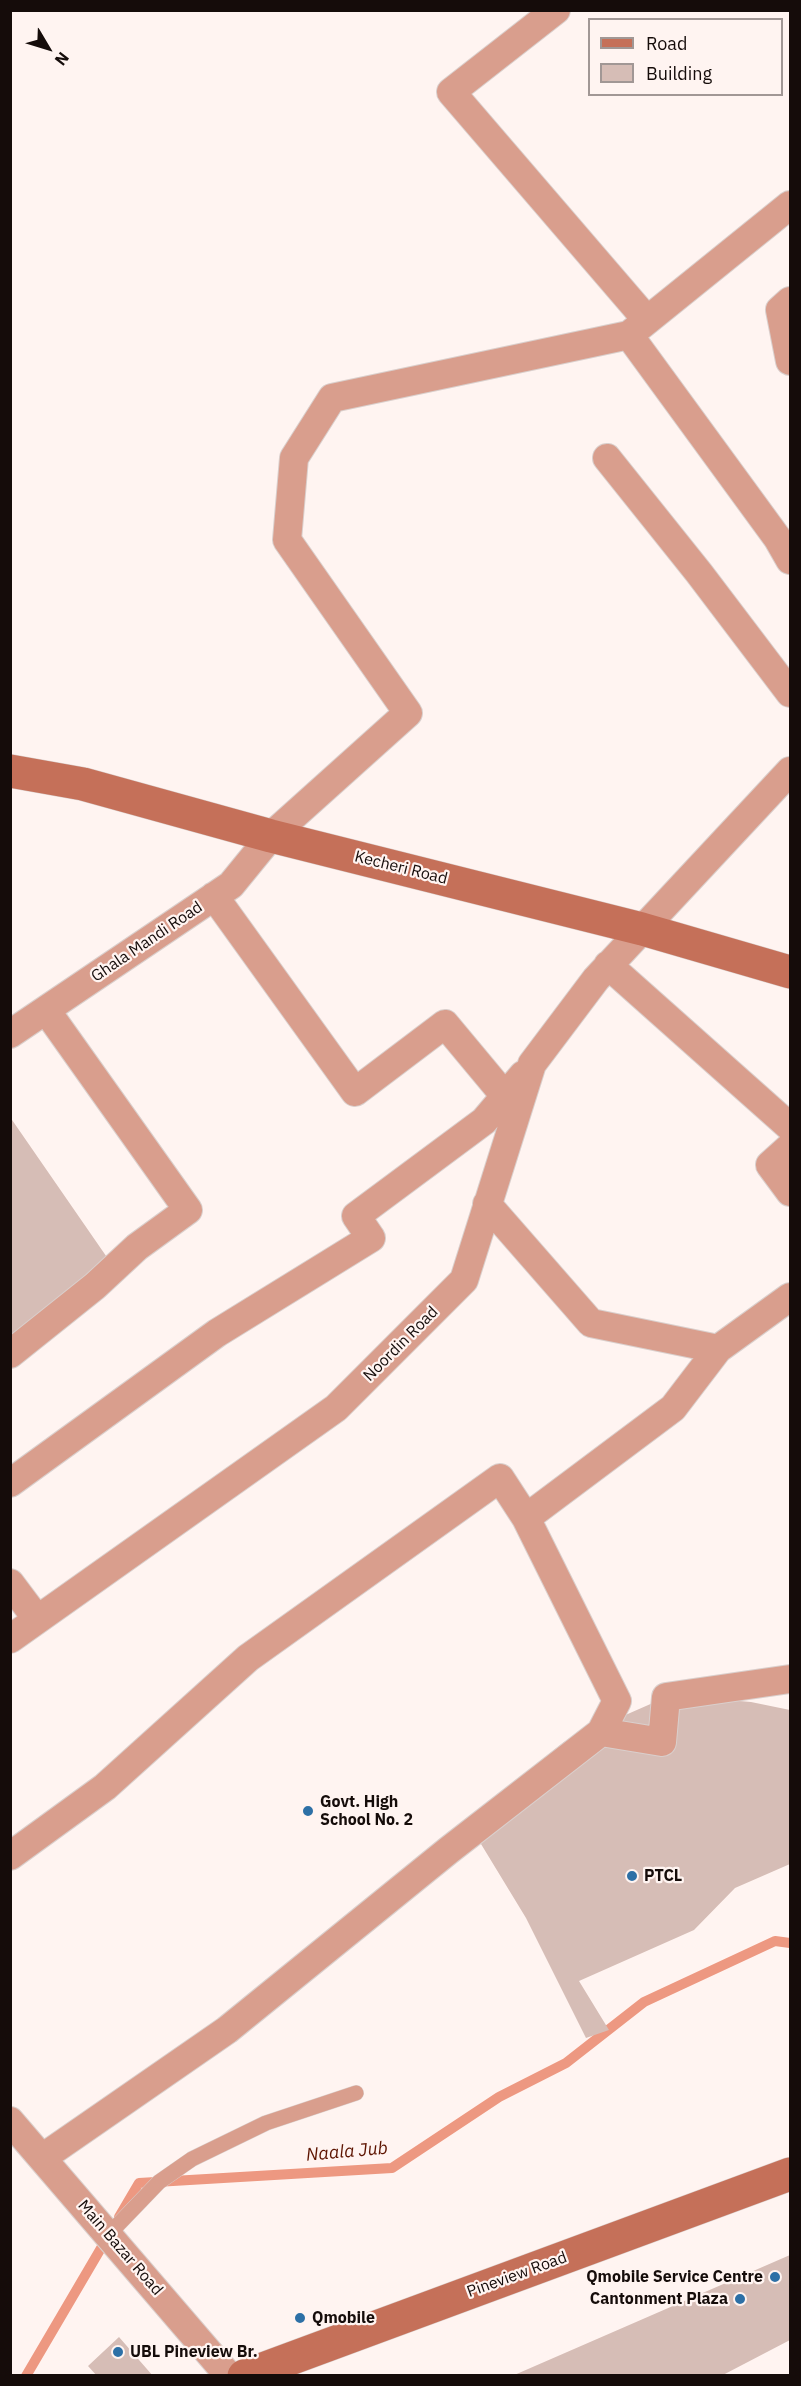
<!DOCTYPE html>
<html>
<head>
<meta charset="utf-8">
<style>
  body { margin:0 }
  #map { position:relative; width:801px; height:2386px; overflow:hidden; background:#fff4f1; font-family:"IBM Plex Sans",sans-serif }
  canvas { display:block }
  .frame { position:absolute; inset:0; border:12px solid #150c0a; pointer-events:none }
  .legend { position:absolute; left:588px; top:18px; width:195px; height:78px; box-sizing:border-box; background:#fff4f1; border:2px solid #a19795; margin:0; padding:8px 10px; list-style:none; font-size:18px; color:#150c0a }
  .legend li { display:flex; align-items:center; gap:12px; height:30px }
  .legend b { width:30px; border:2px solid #a19795 }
  .north { position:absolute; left:18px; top:18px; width:60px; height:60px; -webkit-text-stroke:4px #fff4f1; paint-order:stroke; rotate:128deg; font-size:16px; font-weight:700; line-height:24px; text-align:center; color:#150c0a }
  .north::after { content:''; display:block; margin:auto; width:21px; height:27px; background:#150c0a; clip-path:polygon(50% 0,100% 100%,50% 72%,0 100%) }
</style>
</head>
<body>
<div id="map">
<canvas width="801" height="2386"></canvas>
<div class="frame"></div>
<ul class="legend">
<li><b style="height:8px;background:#c57059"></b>Road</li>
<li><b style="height:16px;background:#d6bdb6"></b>Building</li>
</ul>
<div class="north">N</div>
</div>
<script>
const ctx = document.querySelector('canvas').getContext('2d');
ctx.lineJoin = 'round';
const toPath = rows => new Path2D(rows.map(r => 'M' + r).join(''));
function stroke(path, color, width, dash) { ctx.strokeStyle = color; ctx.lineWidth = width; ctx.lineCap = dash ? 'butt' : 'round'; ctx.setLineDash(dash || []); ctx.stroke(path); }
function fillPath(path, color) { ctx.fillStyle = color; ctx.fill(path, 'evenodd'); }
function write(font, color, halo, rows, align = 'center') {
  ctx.font = font + ' "IBM Plex Sans",sans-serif'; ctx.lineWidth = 4.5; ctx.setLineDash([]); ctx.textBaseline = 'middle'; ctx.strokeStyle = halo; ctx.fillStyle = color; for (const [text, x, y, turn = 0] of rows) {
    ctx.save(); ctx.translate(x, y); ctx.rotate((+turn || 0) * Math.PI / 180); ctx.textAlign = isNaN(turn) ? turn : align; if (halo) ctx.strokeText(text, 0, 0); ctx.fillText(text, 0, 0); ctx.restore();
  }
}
const stream = toPath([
  [119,2217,139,2183,392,2168,499,2097,566,2063,644,2002,775,1941,790,1943],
  [26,2376,107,2238]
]);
const building = toPath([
  [10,1117,113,1266,10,1342],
  [671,1695,751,1702,790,1710,790,1864,735,1888,694,1930,579,1981,609,2030,586,2038,526,1918,467,1821,564,1742],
  [790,2255,790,2340,721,2376,512,2376],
  [119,2337,153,2376,97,2376,88,2366]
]);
const lane = toPath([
  [109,2234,159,2182,192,2159,266,2123,356,2093]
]);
const street = toPath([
  [556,10,451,92,647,320],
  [790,301,780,310,790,361],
  [629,335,778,539,790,560],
  [607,458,699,573,790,693],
  [214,896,355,1092,445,1024,505,1096],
  [608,965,790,1127],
  [10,1034,231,885,271,836,408,713,287,540,294,458,332,398,629,335,790,205],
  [790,1147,770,1165,790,1192],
  [487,1204,591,1323,718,1349,790,1297],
  [10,1354,95,1286,137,1247,188,1210,46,1010],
  [10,1483,217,1333,371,1238,356,1216,484,1121,523,1075],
  [10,1583,37,1619],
  [10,1639,336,1408,464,1280,532,1064,596,979,790,771],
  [601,1732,617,1701,526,1518,673,1408,718,1349],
  [10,1856,105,1787,248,1658,500,1478,526,1518],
  [10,2121,229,2376],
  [42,2158,227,2030,449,1850,601,1732,662,1742,666,1697,790,1679]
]);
const secondary = toPath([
  [10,771,83,784,271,836,642,929,790,972],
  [244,2376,790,2174]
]);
const markers = [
  [308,1811,6,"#2d70a6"],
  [632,1876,6,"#2d70a6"],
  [775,2277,6,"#2d70a6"],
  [740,2299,6,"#2d70a6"],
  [300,2318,6,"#2d70a6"],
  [118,2352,6,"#2d70a6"]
];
const streetNames = [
  ["Kecheri Road",401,868,14],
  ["Ghala Mandi Road",147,942,-34],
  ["Noordin Road",401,1344,-45],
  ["Main Bazar Road",120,2248,49],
  ["Pineview Road",517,2275,-20]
];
const poiNames = [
  ["Govt. High",320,1802],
  ["School No. 2",320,1820],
  ["PTCL",644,1876],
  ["Qmobile Service Centre",763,2277,"right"],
  ["Cantonment Plaza",728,2299,"right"],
  ["Qmobile",312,2318],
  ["UBL Pineview Br.",130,2352]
];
const waterNames = [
  ["Naala Jub",347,2152,-5]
];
stroke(stream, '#ed9881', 10);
fillPath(building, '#d6bdb6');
stroke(lane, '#dacfcc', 16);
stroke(street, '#dacfcc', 30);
stroke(secondary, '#dacfcc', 34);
stroke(lane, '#d99e8d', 15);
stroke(street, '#d99e8d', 28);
stroke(secondary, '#c57059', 33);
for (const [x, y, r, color] of markers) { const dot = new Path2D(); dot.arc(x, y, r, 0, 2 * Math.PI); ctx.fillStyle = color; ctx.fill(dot); stroke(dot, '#fff4f1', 2); }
write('16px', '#150c0a', '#fff4f1', streetNames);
write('bold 16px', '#150c0a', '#fff4f1', poiNames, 'left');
write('italic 18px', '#5d1400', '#fff4f1', waterNames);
</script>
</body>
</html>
